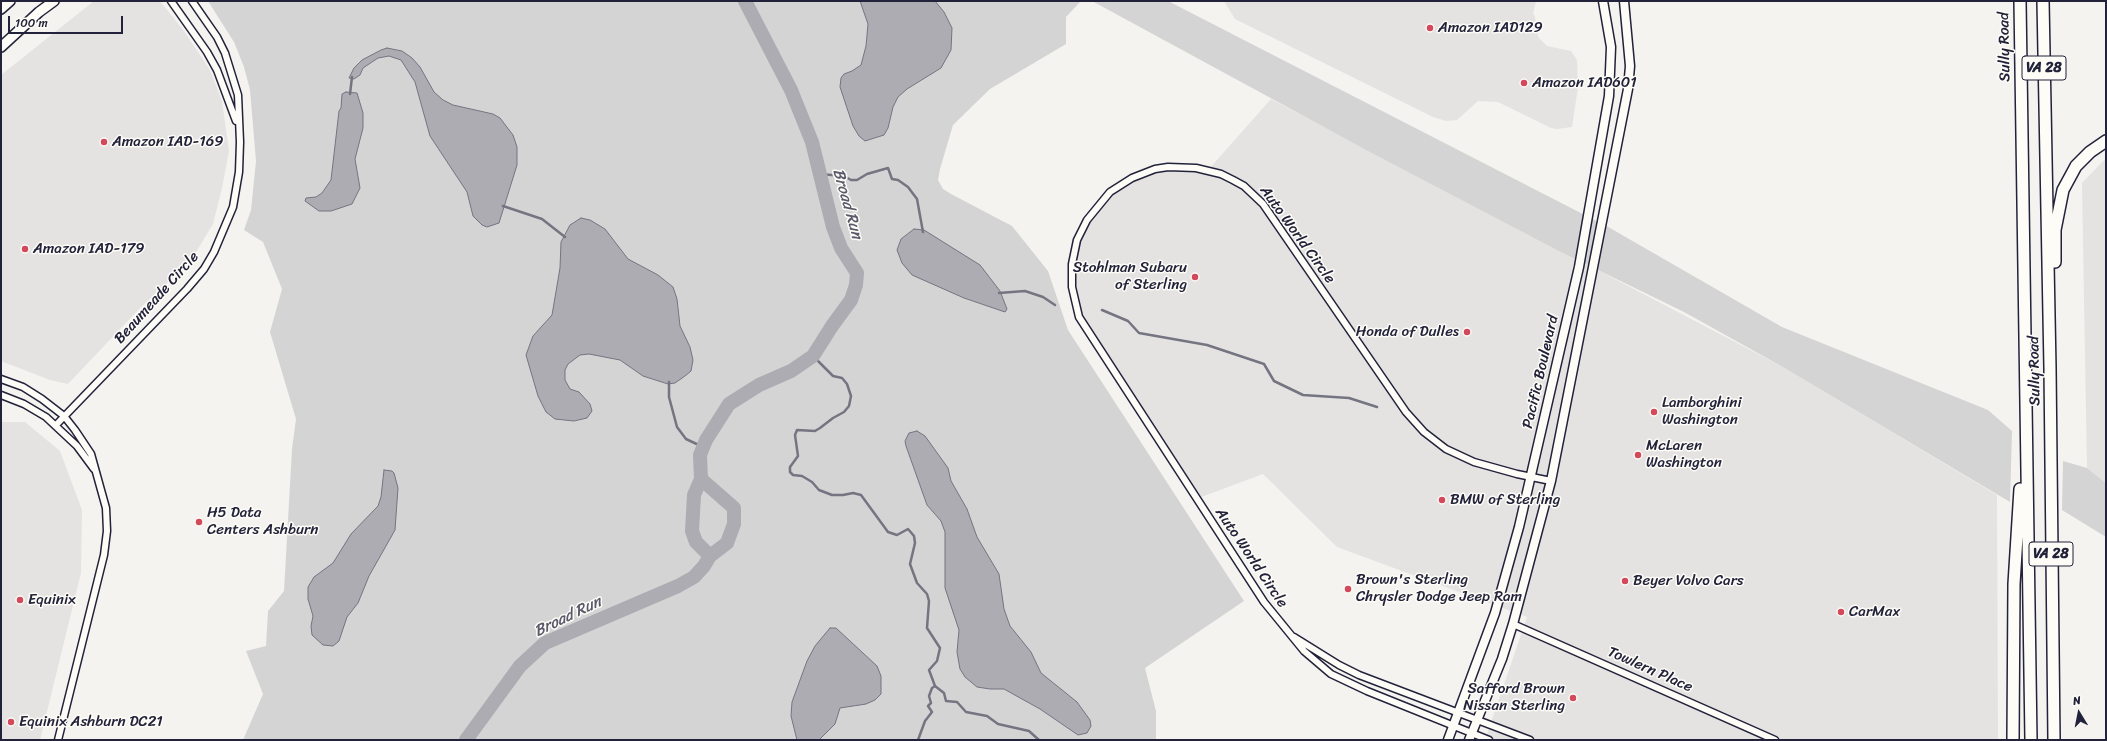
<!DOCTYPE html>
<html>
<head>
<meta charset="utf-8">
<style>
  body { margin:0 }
  #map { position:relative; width:2107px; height:741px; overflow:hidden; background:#f4f3ef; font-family:Sriracha,sans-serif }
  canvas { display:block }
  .frame { position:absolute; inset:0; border:2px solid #22223b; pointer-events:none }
  .north { position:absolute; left:2059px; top:693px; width:40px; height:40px; -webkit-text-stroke:3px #fdfcf7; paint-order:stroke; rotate:350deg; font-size:11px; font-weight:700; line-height:16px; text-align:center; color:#22223b }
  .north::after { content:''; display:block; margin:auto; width:14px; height:18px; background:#22223b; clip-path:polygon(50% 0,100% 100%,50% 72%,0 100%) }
  .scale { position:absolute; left:8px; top:16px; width:115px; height:18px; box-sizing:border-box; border:2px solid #22223b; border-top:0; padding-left:5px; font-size:12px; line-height:14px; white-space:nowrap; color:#22223b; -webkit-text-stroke:3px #fdfcf7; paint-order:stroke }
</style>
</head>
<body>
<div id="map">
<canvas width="2107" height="741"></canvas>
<div class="frame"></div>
<div class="north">N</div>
<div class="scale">100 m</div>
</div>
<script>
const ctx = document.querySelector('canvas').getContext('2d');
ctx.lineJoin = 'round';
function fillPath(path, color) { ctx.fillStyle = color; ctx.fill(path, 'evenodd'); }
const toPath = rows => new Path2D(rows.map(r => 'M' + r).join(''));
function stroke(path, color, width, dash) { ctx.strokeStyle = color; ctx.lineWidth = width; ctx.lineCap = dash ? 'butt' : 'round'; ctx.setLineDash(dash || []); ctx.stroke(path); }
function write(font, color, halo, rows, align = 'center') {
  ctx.font = font + ' Sriracha,sans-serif'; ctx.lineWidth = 3; ctx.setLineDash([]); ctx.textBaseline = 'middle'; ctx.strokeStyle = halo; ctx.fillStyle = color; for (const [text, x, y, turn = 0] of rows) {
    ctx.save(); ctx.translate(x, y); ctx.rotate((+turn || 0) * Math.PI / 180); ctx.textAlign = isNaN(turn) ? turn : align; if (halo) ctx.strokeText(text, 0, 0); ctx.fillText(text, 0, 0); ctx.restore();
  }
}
const built = toPath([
  [94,1,160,1,184,31,210,70,222,101,229,151,222,188,213,224,190,262,140,308,68,384,50,380,1,361,1,75],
  [1224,1,1536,1,1533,14,1535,16,1536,29,1539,38,1547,46,1571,51,1577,60,1578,87,1572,127,1557,129,1551,128,1498,102,1478,101,1457,120,1446,121,1433,117,1235,19],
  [1271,99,1781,366,1997,495,1998,740,1485,740,1527,617,1337,547,1263,474,1196,499,1085,328,1072,264,1087,220,1121,184,1168,167,1208,170],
  [2106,158,2106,483,2087,468,2082,183],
  [1,422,25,422,60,451,82,510,81,573,40,740,1,740]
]);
const green = toPath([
  [208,1,1081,1,1066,17,1066,44,990,89,953,125,940,169,938,180,943,189,951,194,1012,226,1048,271,1068,330,1244,601,1145,668,1156,711,1156,740,243,740,263,694,246,651,266,646,268,611,284,591,292,449,296,419,270,332,282,289,263,242,244,230,251,210,256,161,250,90,244,67,234,42],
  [1092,1,1168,1,1610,228,1782,327,1988,410,2012,431,2010,502,1781,366,1684,312,1559,251,1370,152],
  [2063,461,2087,468,2106,483,2106,537,2062,510]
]);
const water = toPath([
  [860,1,935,1,944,12,952,28,951,50,941,68,907,89,898,97,893,107,888,128,884,135,865,141,859,136,853,126,840,87,841,78,844,74,852,71,861,65,866,46,868,24,860,1],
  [387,48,402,51,412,58,420,67,434,92,443,100,453,105,493,114,500,118,513,135,517,147,517,165,499,223,487,227,482,225,473,216,467,192,430,136,415,82,401,60,389,56,378,58,363,68,360,75,354,79,349,78,354,68,362,60,381,50,387,48],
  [346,92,357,93,363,113,363,128,355,159,360,188,352,204,331,211,319,211,305,201,306,198,316,197,322,193,331,180,339,111,341,108,342,94,346,92],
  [581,218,590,220,605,229,628,259,658,275,673,287,677,299,680,326,690,347,693,360,691,371,685,376,675,383,668,384,643,376,620,360,589,354,580,355,568,364,565,370,565,380,570,389,579,392,590,404,592,411,587,418,574,421,555,419,546,412,538,396,526,355,533,336,552,315,560,268,561,242,570,225,581,218],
  [914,229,924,230,980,265,1000,291,1007,309,1005,312,964,298,912,275,902,263,897,250,901,239,914,229],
  [917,431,925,436,948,468,951,481,967,509,977,537,999,574,1004,609,1010,626,1031,652,1041,673,1077,702,1090,720,1091,726,1087,733,1078,735,1040,709,1004,689,990,689,977,687,965,677,960,669,957,652,959,630,945,588,945,532,941,521,927,505,906,446,905,441,909,433,917,431],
  [384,470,392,471,394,473,398,488,395,530,369,576,358,603,347,617,339,641,333,646,323,645,312,635,311,626,313,616,308,599,308,587,314,577,333,563,351,534,378,506,381,497,384,470],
  [830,628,836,628,877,666,881,676,881,694,875,700,866,704,840,708,835,724,819,740,797,740,791,716,792,702,807,661,815,646,830,628]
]);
const stream = toPath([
  [350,94,352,77],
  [819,174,844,176,851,180,857,180,867,174,888,168,892,179,898,180,908,187,917,199,923,232],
  [503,206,542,219,565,237],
  [999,293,1025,291,1043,297,1055,305],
  [1102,310,1128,321,1139,333,1207,345,1264,364,1274,381,1303,395,1349,398,1377,407],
  [813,356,833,376,842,378,847,384,851,396,849,406,844,412,833,418,820,428,815,431,797,430,795,435,798,456,790,467,790,472,793,475,802,476,812,482,819,490,832,495,843,495,853,493,861,495,888,532,897,535,908,529,914,536,915,543,910,564,917,583,927,594,929,601,927,628,940,648,937,661,929,670,935,686,944,693,946,701,957,702,966,712,987,716,998,724,1029,731,1039,740],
  [669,382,669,397,677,427,686,439,703,447],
  [918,740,925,721,932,712,928,706,931,703,929,696,932,688,935,686]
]);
const river = toPath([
  [710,556,696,542,692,531,694,495,701,479,700,455,706,440,729,404,759,385,791,371,813,356,832,326,851,300,856,285,857,273,841,248,833,227,812,142,791,90,745,1],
  [466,740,520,666,545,643,678,586,694,577,704,566,710,556,727,543,734,524,734,508,701,479]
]);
const minor = toPath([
  [171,1,207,52,217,70,236,121],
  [1,379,23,387,42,399,64,416,75,430,91,454,106,508,107,531,104,555,58,740],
  [1,395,24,404,46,417,77,446,94,469],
  [56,425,187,289,204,269,214,252,233,207,239,172,240,142,238,95,225,53,217,37,192,1],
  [1513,624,1775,740],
  [1294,637,1339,665,1359,675,1530,740],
  [1489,740,1367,691,1331,674,1304,651,1264,602,1079,317,1072,287,1072,264,1077,240,1087,220,1110,192,1132,178,1155,169,1168,167,1196,168,1221,174,1233,180,1244,186,1263,204,1406,412,1424,432,1446,449,1474,462,1517,474,1551,481]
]);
const secondary = toPath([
  [1448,740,1495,613,1519,527,1579,267,1609,96,1611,47,1603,1],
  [1469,740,1502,659,1513,624,1551,481,1628,89,1630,66,1624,1]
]);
const primary = toPath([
  [1,9,10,1],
  [1,47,39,12,54,1]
]);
const motorway = toPath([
  [2020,1,2031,740],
  [2043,1,2050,368,2054,740],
  [2055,262,2055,230,2063,190,2076,166,2090,152,2106,141],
  [2013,740,2014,584,2020,489]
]);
const markers = [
  [1430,28,4,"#d1495b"],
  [1524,83,4,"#d1495b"],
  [104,142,4,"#d1495b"],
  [25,249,4,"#d1495b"],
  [1195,277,4,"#d1495b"],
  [1467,332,4,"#d1495b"],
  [1654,412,4,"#d1495b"],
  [1638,455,4,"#d1495b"],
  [1442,500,4,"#d1495b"],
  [199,522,4,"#d1495b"],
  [1625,581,4,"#d1495b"],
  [1348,589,4,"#d1495b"],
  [20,600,4,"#d1495b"],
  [1841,612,4,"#d1495b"],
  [1573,698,4,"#d1495b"],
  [11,722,4,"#d1495b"]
];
const shields = [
  [2044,68,44],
  [2051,554,44]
];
const shieldNames = [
  ["VA 28",2044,68],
  ["VA 28",2051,554]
];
const poiNames = [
  ["Amazon IAD129",1438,28],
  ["Amazon IAD601",1532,83],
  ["Amazon IAD-169",112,142],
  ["Amazon IAD-179",33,249],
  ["Stohlman Subaru",1187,268,"right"],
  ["of Sterling",1187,285,"right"],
  ["Honda of Dulles",1459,332,"right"],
  ["Lamborghini",1662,403],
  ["Washington",1662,420],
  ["McLaren",1646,446],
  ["Washington",1646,463],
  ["BMW of Sterling",1450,500],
  ["H5 Data",207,513],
  ["Centers Ashburn",207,530],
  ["Brown's Sterling",1356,580],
  ["Chrysler Dodge Jeep Ram",1356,597],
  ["Beyer Volvo Cars",1633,581],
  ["Equinix",28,600],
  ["CarMax",1849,612],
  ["Safford Brown",1565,689,"right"],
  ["Nissan Sterling",1565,706,"right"],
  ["Equinix Ashburn DC21",19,722]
];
const streetNames = [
  ["Sully Road",2005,47,-91],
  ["Auto World Circle",1297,235,54],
  ["Beaumeade Circle",157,298,-48],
  ["Sully Road",2035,371,-91],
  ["Pacific Boulevard",1541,372,-77],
  ["Auto World Circle",1251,558,56],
  ["Towlern Place",1650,670,24]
];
const waterNames = [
  ["Broad Run",847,204,74],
  ["Broad Run",568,617,-26]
];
fillPath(built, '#e4e3e2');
fillPath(green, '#d5d4d5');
fillPath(water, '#acacb2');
stroke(water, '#757582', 1);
stroke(stream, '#757582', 2.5);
stroke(river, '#acacb2', 14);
stroke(minor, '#22223b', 9);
stroke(secondary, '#22223b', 11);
stroke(primary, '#22223b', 12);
stroke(motorway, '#22223b', 14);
stroke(minor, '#fdfcf7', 6);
stroke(secondary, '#fdfcf7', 8);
stroke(primary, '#fdfcf7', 9);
stroke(motorway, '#fdfcf7', 11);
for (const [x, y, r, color] of markers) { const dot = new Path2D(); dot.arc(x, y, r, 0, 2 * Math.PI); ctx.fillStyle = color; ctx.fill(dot); stroke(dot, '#fdfcf7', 1.5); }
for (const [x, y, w] of shields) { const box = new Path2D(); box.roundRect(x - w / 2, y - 12, w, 24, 3); ctx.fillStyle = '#fdfcf7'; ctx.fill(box); stroke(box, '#22223b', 1); }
write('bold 14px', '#22223b', null, shieldNames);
write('15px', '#22223b', '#fdfcf7', poiNames, 'left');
write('15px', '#22223b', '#fdfcf7', streetNames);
write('italic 16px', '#59596b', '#fdfcf7', waterNames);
</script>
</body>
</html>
